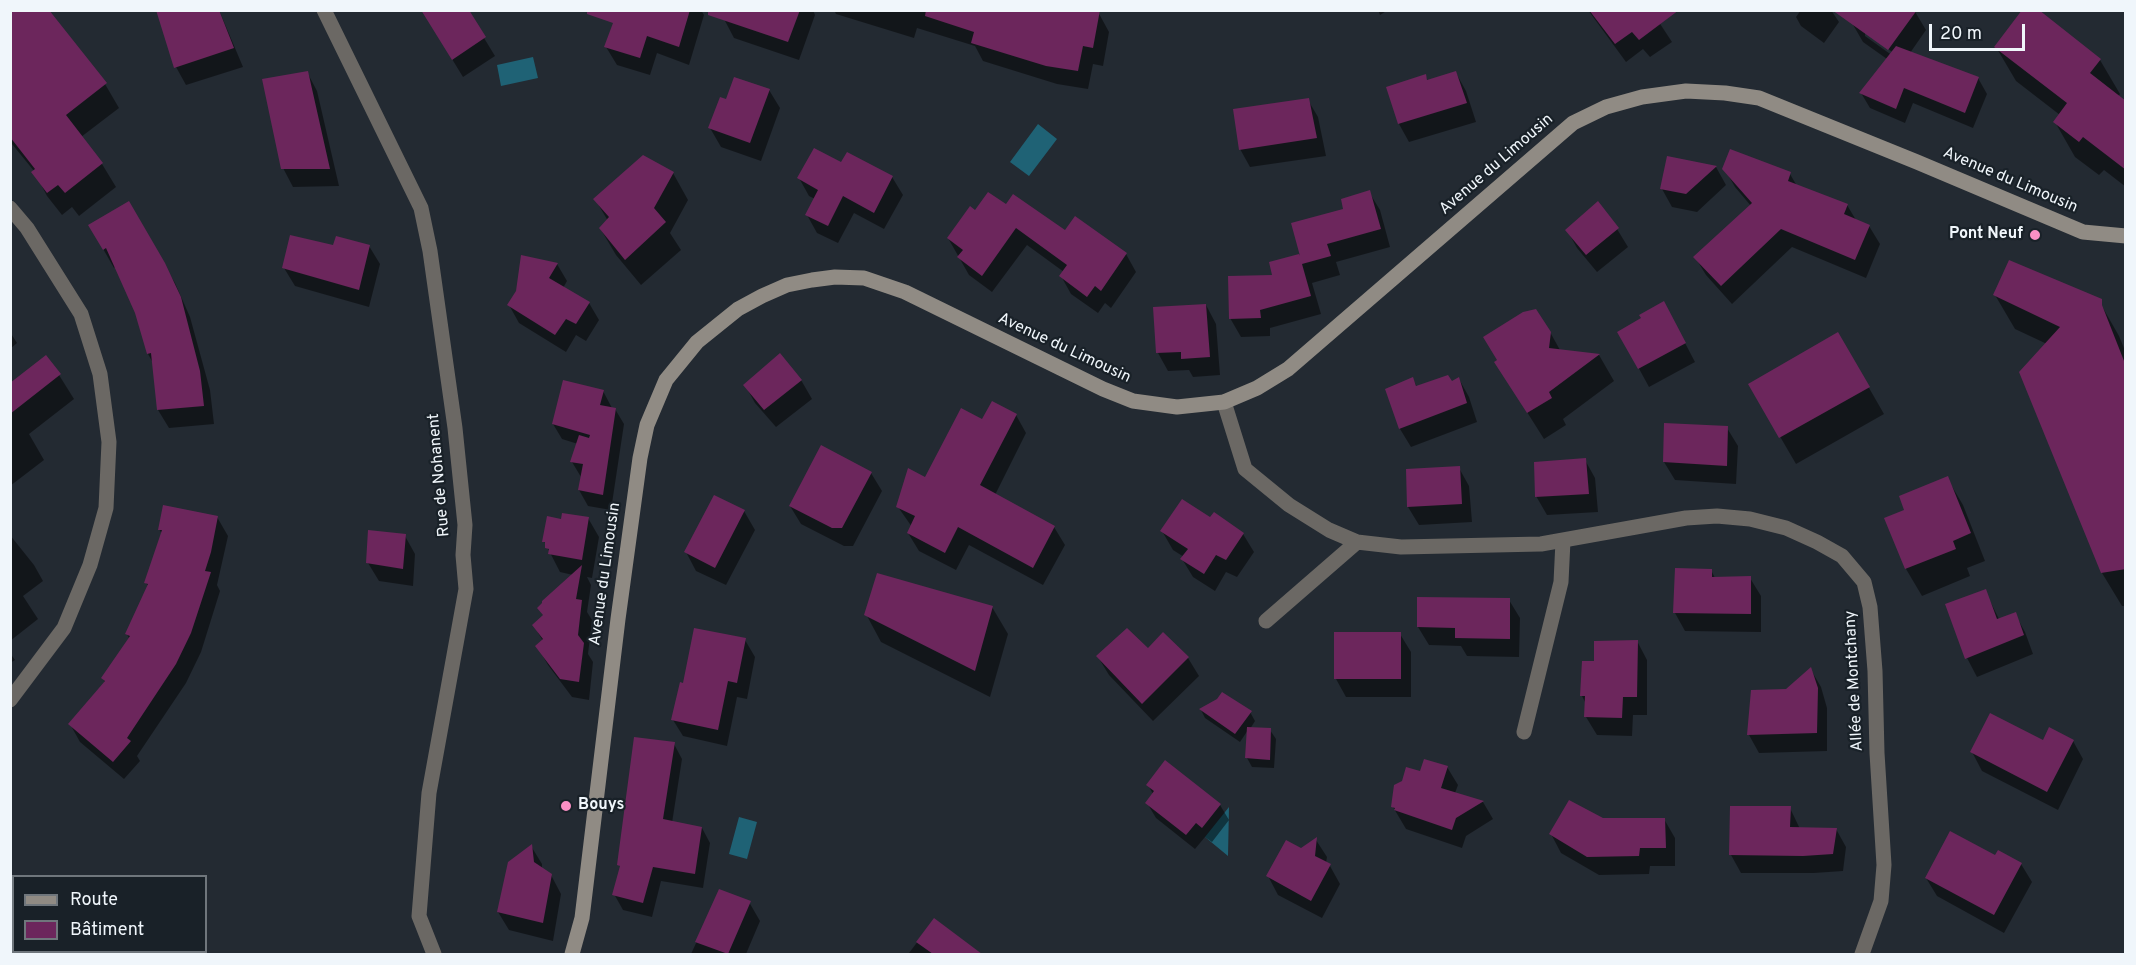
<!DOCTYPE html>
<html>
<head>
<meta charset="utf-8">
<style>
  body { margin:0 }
  #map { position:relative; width:2136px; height:965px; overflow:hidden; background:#232a32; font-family:Overpass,sans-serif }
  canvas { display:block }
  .frame { position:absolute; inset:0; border:12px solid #f0f6fb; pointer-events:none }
  .legend { position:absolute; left:12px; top:875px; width:195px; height:78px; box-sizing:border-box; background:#192128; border:2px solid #6f767c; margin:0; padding:8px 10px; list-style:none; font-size:18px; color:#f0f6fb }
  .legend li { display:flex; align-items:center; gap:12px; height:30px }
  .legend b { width:30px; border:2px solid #6f767c }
  .scale { position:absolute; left:1929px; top:24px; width:96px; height:27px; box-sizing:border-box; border:3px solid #f0f6fb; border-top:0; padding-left:8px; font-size:18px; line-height:21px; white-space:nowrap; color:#f0f6fb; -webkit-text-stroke:4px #192128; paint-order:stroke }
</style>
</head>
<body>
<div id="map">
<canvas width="2136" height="965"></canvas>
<div class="frame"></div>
<ul class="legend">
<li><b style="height:8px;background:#908b84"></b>Route</li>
<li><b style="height:16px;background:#6c265c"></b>Bâtiment</li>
</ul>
<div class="scale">20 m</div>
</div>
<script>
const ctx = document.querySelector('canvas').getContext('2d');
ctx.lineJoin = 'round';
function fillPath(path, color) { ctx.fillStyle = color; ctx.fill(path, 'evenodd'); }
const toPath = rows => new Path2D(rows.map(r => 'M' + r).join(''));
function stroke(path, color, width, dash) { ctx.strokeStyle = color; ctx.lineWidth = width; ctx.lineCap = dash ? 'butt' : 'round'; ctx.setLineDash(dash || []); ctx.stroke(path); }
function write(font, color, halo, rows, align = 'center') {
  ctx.font = font + ' Overpass,sans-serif'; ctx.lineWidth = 4.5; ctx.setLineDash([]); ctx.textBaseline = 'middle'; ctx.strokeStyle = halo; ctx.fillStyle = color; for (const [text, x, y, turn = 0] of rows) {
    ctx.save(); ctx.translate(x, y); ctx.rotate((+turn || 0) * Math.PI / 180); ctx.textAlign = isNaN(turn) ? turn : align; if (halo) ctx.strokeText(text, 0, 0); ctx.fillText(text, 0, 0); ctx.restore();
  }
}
const water = toPath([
  [533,57,538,78,501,86,497,65],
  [1038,124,1057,139,1029,176,1010,162],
  [1229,807,1228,856,1205,837],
  [739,817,757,822,747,859,729,854]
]);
const shadow = toPath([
  [10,10,105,84,119,108,81,137,102,164,116,187,79,216,72,207,62,215,47,196,34,171,12,144,10,145],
  [219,10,243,67,186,85,176,67],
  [422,10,484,38,495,56,463,77],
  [619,10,701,10,704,15,689,65,657,53,650,75,617,65,606,47],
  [727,10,813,10,815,15,799,60,734,38,724,19],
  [834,10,1097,10,1109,32,1103,66,1093,64,1088,89,1057,84,983,61,975,46,917,28,914,38,836,14],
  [1378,10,1388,10,1380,15],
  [1588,10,1651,10,1672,42,1650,57,1643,49,1626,62],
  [1801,10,1831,10,1839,22,1824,43,1801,26,1796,17],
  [1914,10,1926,30,1910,53,1978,78,1987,94,1973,128,1913,103,1905,123,1870,108,1861,93,1887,59,1863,42,1852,23],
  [1865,32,1895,54,1893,56,1865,36],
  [1996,47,2100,60,2120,94,2118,97,2126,102,2126,187,2104,170,2099,175,2075,157,2055,122,2060,115,2016,81],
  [307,72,317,91,339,186,293,187,283,168],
  [1456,73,1466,91,1476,122,1409,142,1399,124,1425,75,1428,81],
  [769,90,780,108,761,161,721,147,710,128,727,101],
  [1308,100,1318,117,1326,156,1250,167,1240,149],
  [1668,158,1716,167,1726,185,1697,212,1672,207,1662,189],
  [842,164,892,177,903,195,884,229,854,213,838,243,817,233,807,215,815,199,809,196,799,178],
  [1724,168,1790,174,1797,186,1847,205,1856,220,1869,226,1880,244,1866,278,1792,247,1732,304,1706,275,1695,257,1751,206,1735,187],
  [673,173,688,200,670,233,681,250,641,285,616,255,600,228,608,221,595,199],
  [1369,192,1380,210,1390,247,1336,262,1340,275,1312,283,1321,314,1270,328,1270,336,1241,337,1230,318,1274,277,1302,261,1345,210],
  [129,203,175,283,190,317,210,390,214,424,169,428,158,410,153,363,148,354,137,312,116,266,114,268,90,226],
  [1006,206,1066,232,1126,254,1136,272,1111,308,1105,303,1098,313,1071,294,1061,276,1064,272,1027,245,992,292,969,275,948,238,975,212],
  [1617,229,1628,247,1597,272,1577,248,1567,230],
  [369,246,380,264,369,307,295,286,284,268,334,247],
  [557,264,567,281,563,288,589,303,599,320,586,341,576,335,566,352,519,323,509,305],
  [1995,295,2099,301,2119,336,2126,353,2126,606,2122,606,2102,573,2047,344,2015,329],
  [1206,305,1216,324,1220,375,1193,377,1189,370,1168,371,1158,353],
  [1674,322,1695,362,1649,387,1619,332],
  [10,332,17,343,10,349],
  [1550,332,1560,350,1599,355,1614,381,1563,419,1566,425,1544,439,1496,363],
  [1838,334,1884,414,1796,464,1750,385],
  [59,375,74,399,29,434,44,460,10,486,10,385],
  [1413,379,1417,387,1451,382,1459,379,1469,397,1477,422,1411,447,1400,429,1387,390],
  [801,380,812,399,776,427,755,403,745,385],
  [603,391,612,408,615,409,624,424,611,510,588,506,579,490,581,477,572,462,578,444,562,439,553,424],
  [1016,415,1026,433,995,495,1054,527,1065,545,1043,585,969,545,956,570,919,551,908,533,912,527,898,507,926,479],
  [1727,428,1738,446,1736,484,1675,480,1664,462],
  [1585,460,1595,478,1598,512,1547,515,1536,496],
  [1459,468,1469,486,1472,522,1419,525,1408,507],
  [871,473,882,491,853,546,844,546,801,524,790,506],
  [1947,478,1963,505,1985,561,1967,568,1970,576,1922,596,1906,569,1886,519,1906,510],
  [744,511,755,530,726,585,696,571,686,552],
  [217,517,228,536,217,585,220,591,201,652,186,683,137,756,140,761,124,779,80,742,70,724,105,683,103,678,129,638,127,634,149,587,146,583,162,534,159,529],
  [588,518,599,537,592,578,587,577,591,585,587,612,592,620,588,654,593,662,589,700,572,697,548,665,537,646,543,641,534,626,544,616,573,575,560,572,544,541,562,520],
  [1211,520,1243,534,1254,552,1237,577,1226,572,1215,591,1193,577,1182,559,1184,557,1173,550,1162,531],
  [10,535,34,565,43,581,23,596,38,619,10,641],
  [405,536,415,554,413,586,379,581,368,563],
  [1711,570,1715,578,1750,578,1761,596,1761,632,1685,631,1675,613],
  [1985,591,1999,619,2015,614,2025,632,2033,654,1977,677,1967,658,1947,605],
  [1419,598,1509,600,1520,618,1519,657,1467,656,1461,646,1429,645,1418,627],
  [992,607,1008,634,990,697,881,642,866,614],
  [1163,634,1188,658,1199,676,1153,721,1109,675,1098,657,1148,651],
  [1400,634,1411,652,1411,697,1346,697,1336,679],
  [745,640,755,657,747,699,737,697,727,746,683,736,673,720,684,684],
  [1637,641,1647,660,1647,715,1633,715,1632,736,1597,735,1586,717,1586,704,1582,696,1596,663],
  [10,653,15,660,10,663],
  [1811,670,1821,687,1827,708,1827,751,1759,753,1749,735,1786,690],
  [1201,710,1250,712,1255,721,1250,729,1270,730,1276,739,1274,768,1252,767,1247,758,1248,730,1240,742,1205,718],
  [2073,741,2083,759,2058,810,1982,771,1972,752,2044,742],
  [674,744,682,759,672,823,702,828,710,843,703,888,661,881,652,917,623,910,614,894,621,868,619,865],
  [1447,767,1458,785,1455,793,1483,802,1493,819,1466,836,1462,848,1406,829,1393,807,1421,773],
  [1148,785,1220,805,1229,820,1212,842,1205,837,1195,849,1156,818,1147,803,1153,794],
  [1790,808,1800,829,1836,829,1846,847,1843,871,1814,873,1741,873,1731,855],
  [1664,819,1675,838,1675,866,1650,866,1649,874,1599,875,1561,853,1551,834],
  [1316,840,1327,857,1326,863,1330,866,1340,884,1322,918,1278,895,1268,876],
  [531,846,542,864,542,869,551,875,561,894,553,941,509,930,498,912],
  [1995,857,2021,864,2032,882,2004,933,1937,896,1926,878],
  [720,891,749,902,760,921,746,954,691,954],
  [934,920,979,954,910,954,909,953]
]);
const building = toPath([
  [10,10,49,10,107,83,66,115,103,163,65,193,58,185,47,193,31,172,35,169,10,137],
  [156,10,219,10,234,48,174,68],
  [421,10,469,10,486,37,452,60],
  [587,10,690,10,679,47,647,36,640,58,604,47,613,23,587,14],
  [708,10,800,10,788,42,708,15],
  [926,10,1100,10,1093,48,1083,46,1078,71,1046,66,971,43,974,32,925,16],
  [1589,10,1679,10,1639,40,1632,32,1615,44],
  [1832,10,1917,10,1888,50],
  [2022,10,2039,10,2101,59,2090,73,2126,101,2126,170,2083,137,2079,142,2053,122,2067,103,1994,47],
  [1896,46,1979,77,1965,113,1904,88,1896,109,1859,93],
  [308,71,330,169,281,169,262,79],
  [1456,71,1467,103,1398,124,1386,87,1426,74,1427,80],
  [734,77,770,89,750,143,708,128,720,97,726,99],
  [1309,98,1317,138,1239,150,1233,109],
  [814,148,841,162,847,152,893,176,874,213,843,196,828,226,805,215,818,190,797,178],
  [1730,149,1791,172,1788,181,1848,204,1844,214,1870,225,1855,260,1781,229,1721,286,1693,257,1752,203,1722,169],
  [643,155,674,172,654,208,666,222,625,260,599,228,609,217,593,199],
  [1667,156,1717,166,1686,194,1660,189],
  [1370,190,1381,229,1327,244,1331,256,1302,264,1311,296,1260,310,1261,318,1229,319,1228,276,1272,275,1269,262,1299,254,1300,256,1291,223,1343,209,1341,199],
  [988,192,1006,204,1013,194,1065,230,1075,216,1127,253,1101,291,1095,286,1087,297,1059,276,1067,265,1016,228,982,276,957,257,963,250,947,238,970,206,975,210],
  [129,201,165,263,181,297,200,371,204,406,157,410,151,353,147,354,135,313,106,248,103,250,88,225],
  [1598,201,1619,228,1586,255,1565,230],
  [290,235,333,245,336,236,370,245,359,290,282,268],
  [521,255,558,263,549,278,590,302,576,324,566,319,555,335,507,305,516,291],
  [2009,260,2102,299,2102,305,2126,366,2126,569,2101,573,2019,372,2060,327,1993,295],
  [1664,301,1686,343,1638,369,1617,332,1641,318,1639,315],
  [1206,304,1210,357,1181,359,1181,352,1156,353,1153,307],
  [1536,309,1551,332,1549,348,1600,354,1549,392,1552,398,1527,413,1494,362,1497,360,1483,337,1523,312],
  [1838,332,1870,387,1779,438,1748,384],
  [780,353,802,380,764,410,743,385],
  [46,355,61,374,10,414,10,383],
  [1448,375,1452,381,1459,377,1467,403,1399,429,1385,389,1413,377,1416,386],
  [563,380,604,390,600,405,616,408,603,495,578,490,583,464,570,462,579,435,589,438,590,435,552,424],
  [992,401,1017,414,980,485,1055,526,1033,568,958,527,945,553,907,533,915,516,896,507,908,468,925,477,961,408,982,419],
  [1664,423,1728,426,1727,466,1663,462],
  [821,445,872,472,842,528,832,528,789,506],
  [1586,458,1589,494,1535,497,1534,462],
  [1460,466,1462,504,1407,507,1406,469],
  [1948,476,1971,533,1953,541,1956,549,1905,569,1884,518,1904,510,1899,496],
  [714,495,745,510,715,568,684,552],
  [1182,499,1210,517,1214,512,1244,533,1226,560,1216,555,1204,574,1180,559,1188,549,1160,531],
  [163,505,218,516,211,552,205,571,211,572,191,633,176,664,127,738,131,741,113,762,68,724,105,681,101,678,130,636,125,634,148,584,144,583,162,530,158,530],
  [562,513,589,517,582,560,548,554,549,549,545,548,545,542,542,542,547,516,561,519],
  [368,530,406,534,403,569,366,563],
  [582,565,576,599,582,600,578,635,584,643,579,682,560,679,535,646,543,639,532,625,543,615,537,608,542,603,542,601],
  [1675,568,1712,569,1712,577,1751,576,1751,614,1673,613],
  [877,573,993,606,975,671,864,615],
  [1986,589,1997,619,2016,612,2024,635,1965,659,1945,604],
  [1417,597,1510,598,1510,639,1455,638,1455,628,1417,627],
  [694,628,746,638,737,683,728,681,718,730,671,720,680,682,683,683],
  [1127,628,1148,648,1163,632,1189,657,1142,704,1096,656],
  [1334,632,1401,632,1401,679,1334,679],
  [1638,640,1637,697,1623,697,1622,718,1584,717,1585,696,1580,696,1582,661,1594,661,1594,641],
  [1811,667,1818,688,1817,733,1747,735,1751,690,1786,689],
  [1222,692,1252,711,1235,734,1199,709,1217,699],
  [1990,713,2043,740,2049,727,2074,740,2047,792,1970,752],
  [1247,727,1271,728,1270,760,1245,758],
  [634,737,675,742,663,819,702,827,695,874,653,867,643,903,612,895,620,866,617,865],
  [1424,759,1448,766,1441,788,1484,801,1456,818,1452,830,1394,810,1395,808,1391,807,1394,785,1402,781,1406,767,1420,771],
  [1165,760,1221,804,1202,828,1196,823,1186,835,1145,803,1154,791,1146,785],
  [1569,800,1603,818,1665,818,1666,848,1640,848,1639,856,1587,857,1549,834],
  [1730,806,1791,806,1790,827,1837,828,1833,854,1803,856,1729,855],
  [1950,831,1995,855,1998,850,2022,863,1994,915,1925,878],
  [1317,837,1315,856,1331,864,1311,901,1266,876,1286,840,1301,848],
  [532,844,534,862,552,874,543,923,497,912,508,862],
  [719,889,751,901,728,954,695,942],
  [934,918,982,954,933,954,916,942]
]);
const minor = toPath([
  [324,10,421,208,430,251,455,428,465,525,463,555,466,589,429,793,419,916,434,954],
  [10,208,27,228,81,314,100,374,109,442,106,508,90,565,64,628,10,700],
  [1224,402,1245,469,1289,505,1329,530,1357,542,1401,547,1541,544,1686,518,1717,516,1750,519,1786,528,1817,542,1842,556,1864,582,1870,607,1875,671,1877,753,1884,865,1881,901,1862,954],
  [1266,621,1357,542],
  [1524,732,1561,582,1563,541]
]);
const secondary = toPath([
  [572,954,582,918,618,619,640,458,647,425,666,380,697,342,738,309,762,296,787,285,812,280,835,277,864,278,905,292,1103,389,1133,401,1177,407,1224,402,1257,388,1288,369,1573,123,1606,107,1642,97,1686,91,1725,93,1759,98,1917,162,2083,232,2126,236]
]);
const markers = [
  [2035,235,6,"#fb8fc5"],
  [566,806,6,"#fb8fc5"]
];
const streetNames = [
  ["Avenue du Limousin",1497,165,-41],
  ["Avenue du Limousin",2010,181,23],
  ["Avenue du Limousin",1064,349,25],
  ["Rue de Nohanent",440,475,-95],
  ["Avenue du Limousin",606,574,-82],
  ["Allée de Montchany",1855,681,-93]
];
const poiNames = [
  ["Pont Neuf",2023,235],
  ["Bouys",578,806,"left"]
];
fillPath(water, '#1f6275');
fillPath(shadow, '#0007');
fillPath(building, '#6c265c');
stroke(minor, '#6b6864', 15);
stroke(secondary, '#908b84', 15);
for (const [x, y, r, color] of markers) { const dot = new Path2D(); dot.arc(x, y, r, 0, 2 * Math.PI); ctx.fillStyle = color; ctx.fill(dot); stroke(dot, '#192128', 2); }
write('16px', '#f0f6fb', '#192128', streetNames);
write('bold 16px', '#f0f6fb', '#192128', poiNames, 'right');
</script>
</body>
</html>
